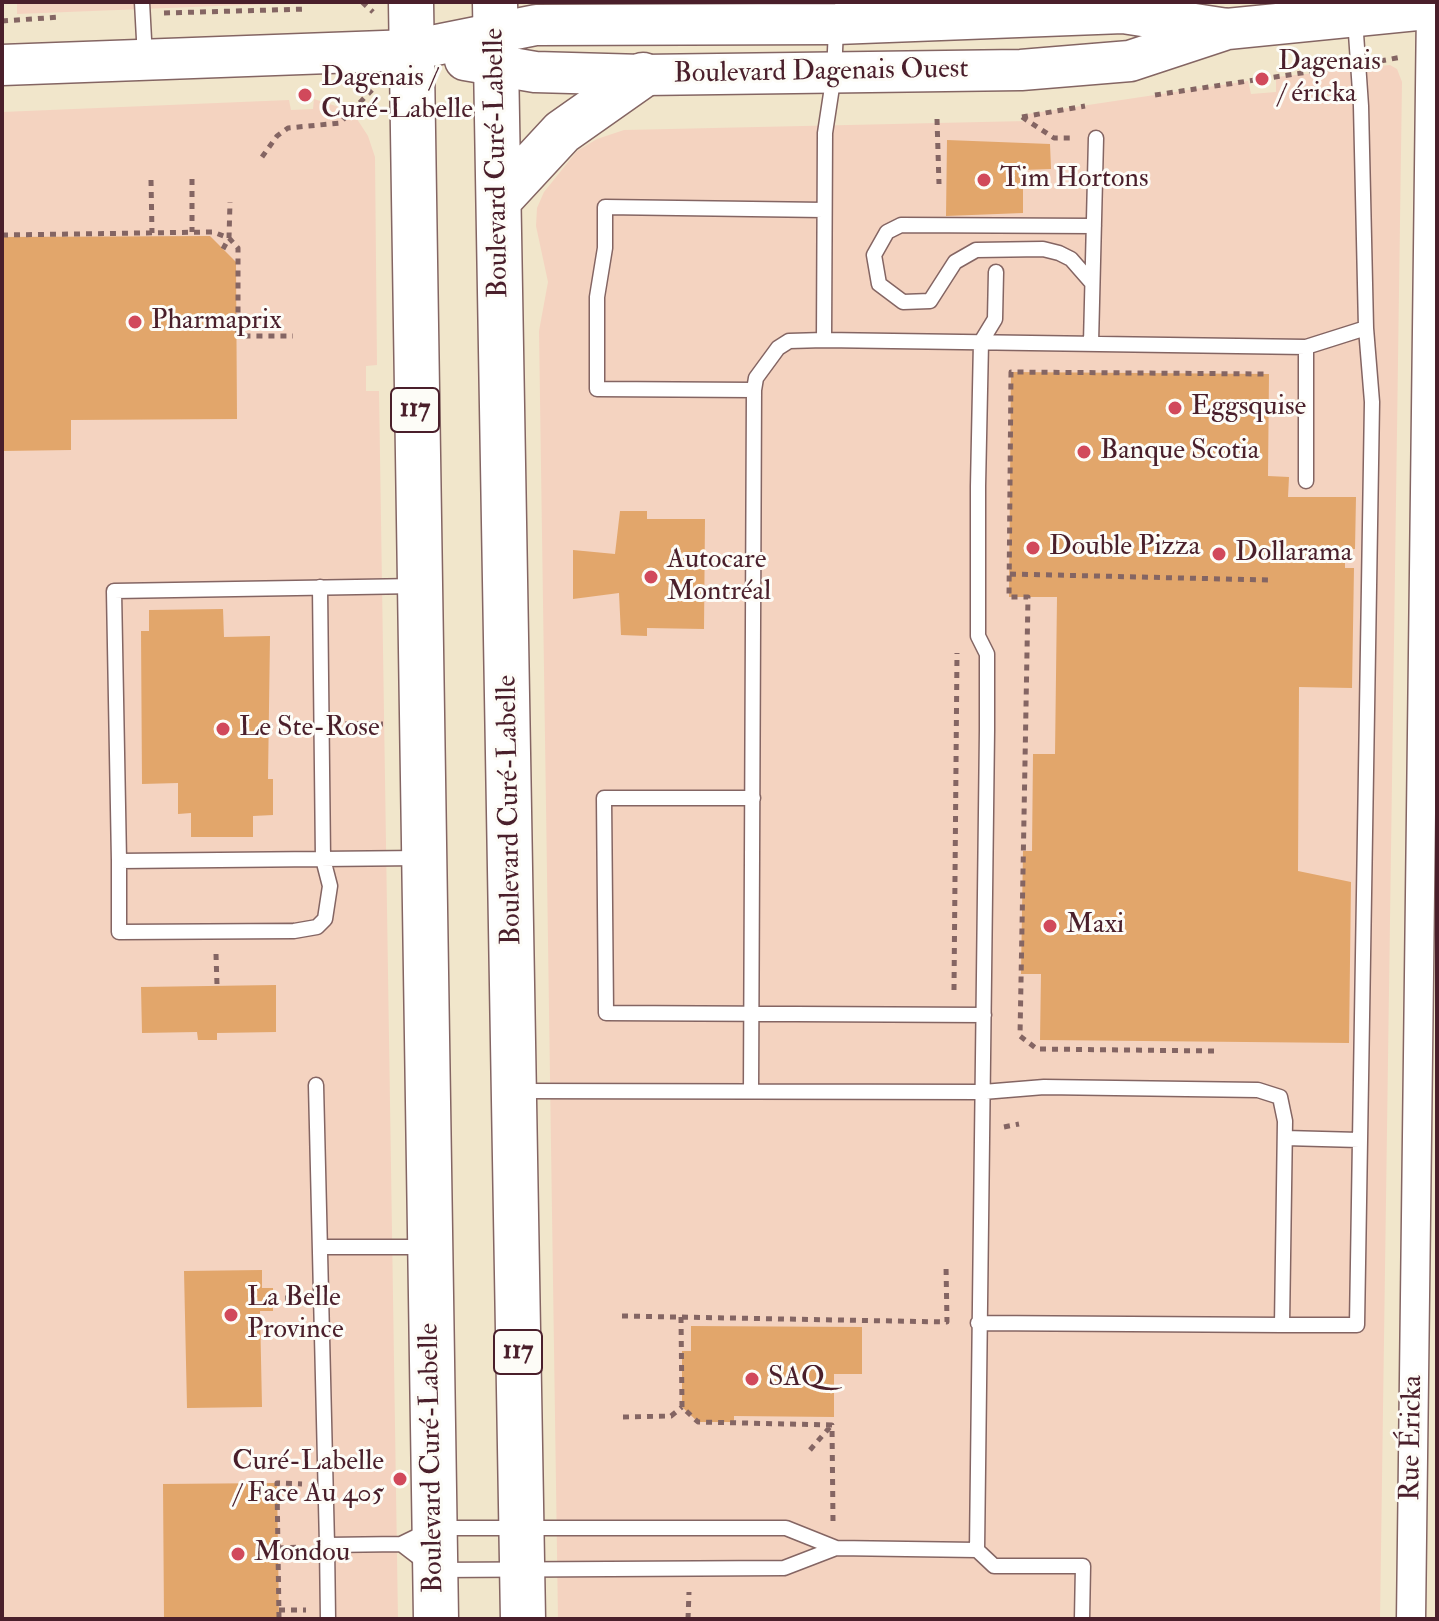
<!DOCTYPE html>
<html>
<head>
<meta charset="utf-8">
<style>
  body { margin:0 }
  #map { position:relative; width:1439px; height:1621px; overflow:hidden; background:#f1e6cb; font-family:"IM FELL Double Pica",serif }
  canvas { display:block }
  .frame { position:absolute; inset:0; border:4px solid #4a1f2b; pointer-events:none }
</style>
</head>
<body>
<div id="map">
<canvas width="1439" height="1621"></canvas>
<div class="frame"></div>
</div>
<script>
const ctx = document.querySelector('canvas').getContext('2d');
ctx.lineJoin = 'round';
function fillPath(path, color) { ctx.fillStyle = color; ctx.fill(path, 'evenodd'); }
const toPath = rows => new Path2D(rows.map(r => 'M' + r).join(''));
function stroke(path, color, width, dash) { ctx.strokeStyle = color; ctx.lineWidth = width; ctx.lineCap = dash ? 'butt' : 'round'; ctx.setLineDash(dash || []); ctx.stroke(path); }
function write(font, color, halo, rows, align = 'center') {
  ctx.font = font + ' "IM FELL Double Pica",serif'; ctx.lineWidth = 6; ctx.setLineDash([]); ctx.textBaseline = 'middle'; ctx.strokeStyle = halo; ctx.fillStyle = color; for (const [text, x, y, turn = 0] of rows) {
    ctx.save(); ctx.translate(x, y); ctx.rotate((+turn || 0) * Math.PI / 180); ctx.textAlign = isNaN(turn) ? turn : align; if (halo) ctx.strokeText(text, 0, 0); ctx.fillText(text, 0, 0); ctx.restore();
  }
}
const built = toPath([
  [17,2,318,2,17,14],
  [1390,65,1397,69,1402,82,1380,1619,558,1619,539,331,548,282,536,226,537,208,544,192,577,151,597,139,624,130,1027,121,1028,114,1248,81,1251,94,1276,92,1276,77],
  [314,99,342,108,357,119,368,136,375,157,377,365,366,366,366,391,379,391,398,1619,2,1619,2,112,289,100,291,110,313,109]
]);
const building = toPath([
  [947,140,1050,144,1051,169,1023,170,1023,213,946,216],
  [210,236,236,262,237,419,71,420,71,450,2,451,2,237],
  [1011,372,1269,374,1268,476,1289,477,1288,497,1356,497,1355,549,1345,549,1345,568,1354,568,1352,688,1299,687,1298,871,1351,882,1349,1043,1040,1040,1041,974,1021,974,1023,851,1032,851,1033,754,1055,754,1057,597,1009,597],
  [620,511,647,511,647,519,705,519,704,629,647,628,647,636,621,635,619,593,573,599,573,550,615,554],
  [223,609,224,637,270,636,268,779,273,779,273,815,253,816,253,837,191,837,191,813,178,814,178,783,142,784,141,631,149,631,149,610],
  [276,985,276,1032,217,1033,217,1040,198,1040,197,1032,142,1033,141,987],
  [262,1270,262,1288,273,1288,273,1311,260,1311,262,1407,187,1408,184,1271],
  [691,1326,862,1327,862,1374,834,1374,834,1417,734,1416,734,1422,698,1422,682,1407,682,1351,691,1351],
  [277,1483,279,1618,164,1619,163,1484]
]);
const path = toPath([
  [362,2,373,12],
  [164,13,307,9],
  [2,21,61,17],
  [1380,61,1402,57],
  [1155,95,1335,68],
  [1022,117,1085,106],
  [1022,117,1054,138,1071,138],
  [937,119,939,184],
  [262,157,277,136,288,128,340,123,372,90],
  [192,179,192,232],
  [151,180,152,233],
  [2,235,213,232,229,238,238,248,238,336,293,336],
  [223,249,229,238,230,202],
  [1010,574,1268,580],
  [345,724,383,724],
  [267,727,299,725],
  [216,954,217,985],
  [954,990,957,653],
  [1214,1051,1037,1049,1020,1036,1028,597,1009,597,1011,372,1265,374],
  [1004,1127,1019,1124],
  [273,1298,300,1298],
  [622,1316,947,1322,946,1265],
  [681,1317,682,1407,698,1422,832,1425,833,1522],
  [623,1417,671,1416,682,1407],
  [810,1450,830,1427],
  [278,1548,302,1547],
  [279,1610,306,1610],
  [279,1618,277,1483,302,1484],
  [688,1619,689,1592]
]);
const lane = toPath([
  [142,2,145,58],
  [836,28,834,74,825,133,824,340,1306,347,1366,328,1361,106,1355,19],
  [1092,283,1071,259,1059,253,1043,249,976,250,955,262,930,301,903,302,879,284,874,255,887,232,901,225,1094,226],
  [1091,343,1096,138],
  [1306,347,1306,481],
  [754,390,597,389,597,297,605,248,605,207,824,210],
  [417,586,114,591,119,861,420,858],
  [753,798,604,798,606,1013,984,1015],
  [119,861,119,932,294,931,317,927,325,919,330,886,323,859,320,587],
  [316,1085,327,1545,401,1544,434,1528,786,1528,836,1548,977,1550,994,1566,1083,1566,1082,1619],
  [519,1091,983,1092,1044,1087,1258,1090,1280,1097,1285,1121,1282,1325,978,1323],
  [751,1091,754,390,756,378,778,348,789,341,824,340],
  [1285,1138,1359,1140],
  [320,1247,427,1247],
  [1282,1325,1357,1325,1372,402,1366,328],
  [401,1544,435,1570,784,1568,836,1548],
  [327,1545,328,1619],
  [977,1550,987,730,987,654,978,636,978,486,981,342,995,319,996,272]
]);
const street = toPath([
  [1411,1619,1431,8]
]);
const secondary = toPath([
  [465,60,535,72,643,75,1021,70,1130,61,1227,29,1437,8],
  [2,65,411,50,536,25,836,24,1123,13,1227,29]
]);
const primary = toPath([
  [411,2,436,1619],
  [495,2,523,1619],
  [499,200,562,132,643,75]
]);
const markers = [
  [1262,79,8,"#d1495b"],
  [305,95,8,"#d1495b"],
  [984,180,8,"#d1495b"],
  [135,322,8,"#d1495b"],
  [1175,408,8,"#d1495b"],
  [1084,452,8,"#d1495b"],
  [1033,548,8,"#d1495b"],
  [1219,554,8,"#d1495b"],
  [651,577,8,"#d1495b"],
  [223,729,8,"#d1495b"],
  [1050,926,8,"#d1495b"],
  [231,1315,8,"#d1495b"],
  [752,1379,8,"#d1495b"],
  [400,1479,8,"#d1495b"],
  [238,1554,8,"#d1495b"]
];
const shields = [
  [415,410,48],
  [518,1352,48]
];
const shieldNames = [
  ["117",415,410],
  ["117",518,1352]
];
const poiNames = [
  ["Dagenais",1278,63],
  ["/ éricka",1278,95],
  ["Dagenais /",321,79],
  ["Curé-Labelle",321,111],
  ["Tim Hortons",1000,180],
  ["Pharmaprix",151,322],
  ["Eggsquise",1191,408],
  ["Banque Scotia",1100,452],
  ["Double Pizza",1049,548],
  ["Dollarama",1235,554],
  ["Autocare",667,561],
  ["Montréal",667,593],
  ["Le Ste-Rose",239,729],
  ["Maxi",1066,926],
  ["La Belle",247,1299],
  ["Province",247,1331],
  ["SAQ",768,1379],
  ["Curé-Labelle",384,1463,"right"],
  ["/ Face Au 405",384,1495,"right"],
  ["Mondou",254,1554]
];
const streetNames = [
  ["Boulevard Dagenais Ouest",821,73,-1],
  ["Boulevard Curé-Labelle",498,163,-91],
  ["Boulevard Curé-Labelle",511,810,-91],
  ["Rue Éricka",1413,1438,-89],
  ["Boulevard Curé-Labelle",433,1458,-91]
];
fillPath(built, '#f4d3c0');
fillPath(building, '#e2a66b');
stroke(lane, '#846563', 17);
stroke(street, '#846563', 31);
stroke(secondary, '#846563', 43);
stroke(primary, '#846563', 47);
stroke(path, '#846563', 5, [6, 6]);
stroke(lane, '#fff', 14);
stroke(street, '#fff', 28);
stroke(secondary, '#fff', 40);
stroke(primary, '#fff', 44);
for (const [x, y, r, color] of markers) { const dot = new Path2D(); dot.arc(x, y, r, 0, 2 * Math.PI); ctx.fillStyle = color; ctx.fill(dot); stroke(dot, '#fdfcf7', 3); }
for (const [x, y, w] of shields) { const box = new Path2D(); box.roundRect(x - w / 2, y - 22, w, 44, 6); ctx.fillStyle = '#fdfcf7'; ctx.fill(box); stroke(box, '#4a1f2b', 2); }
write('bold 26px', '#4a1f2b', null, shieldNames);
write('28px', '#4a1f2b', '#fdfcf7', poiNames, 'left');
write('28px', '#4a1f2b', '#fdfcf7', streetNames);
</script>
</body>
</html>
